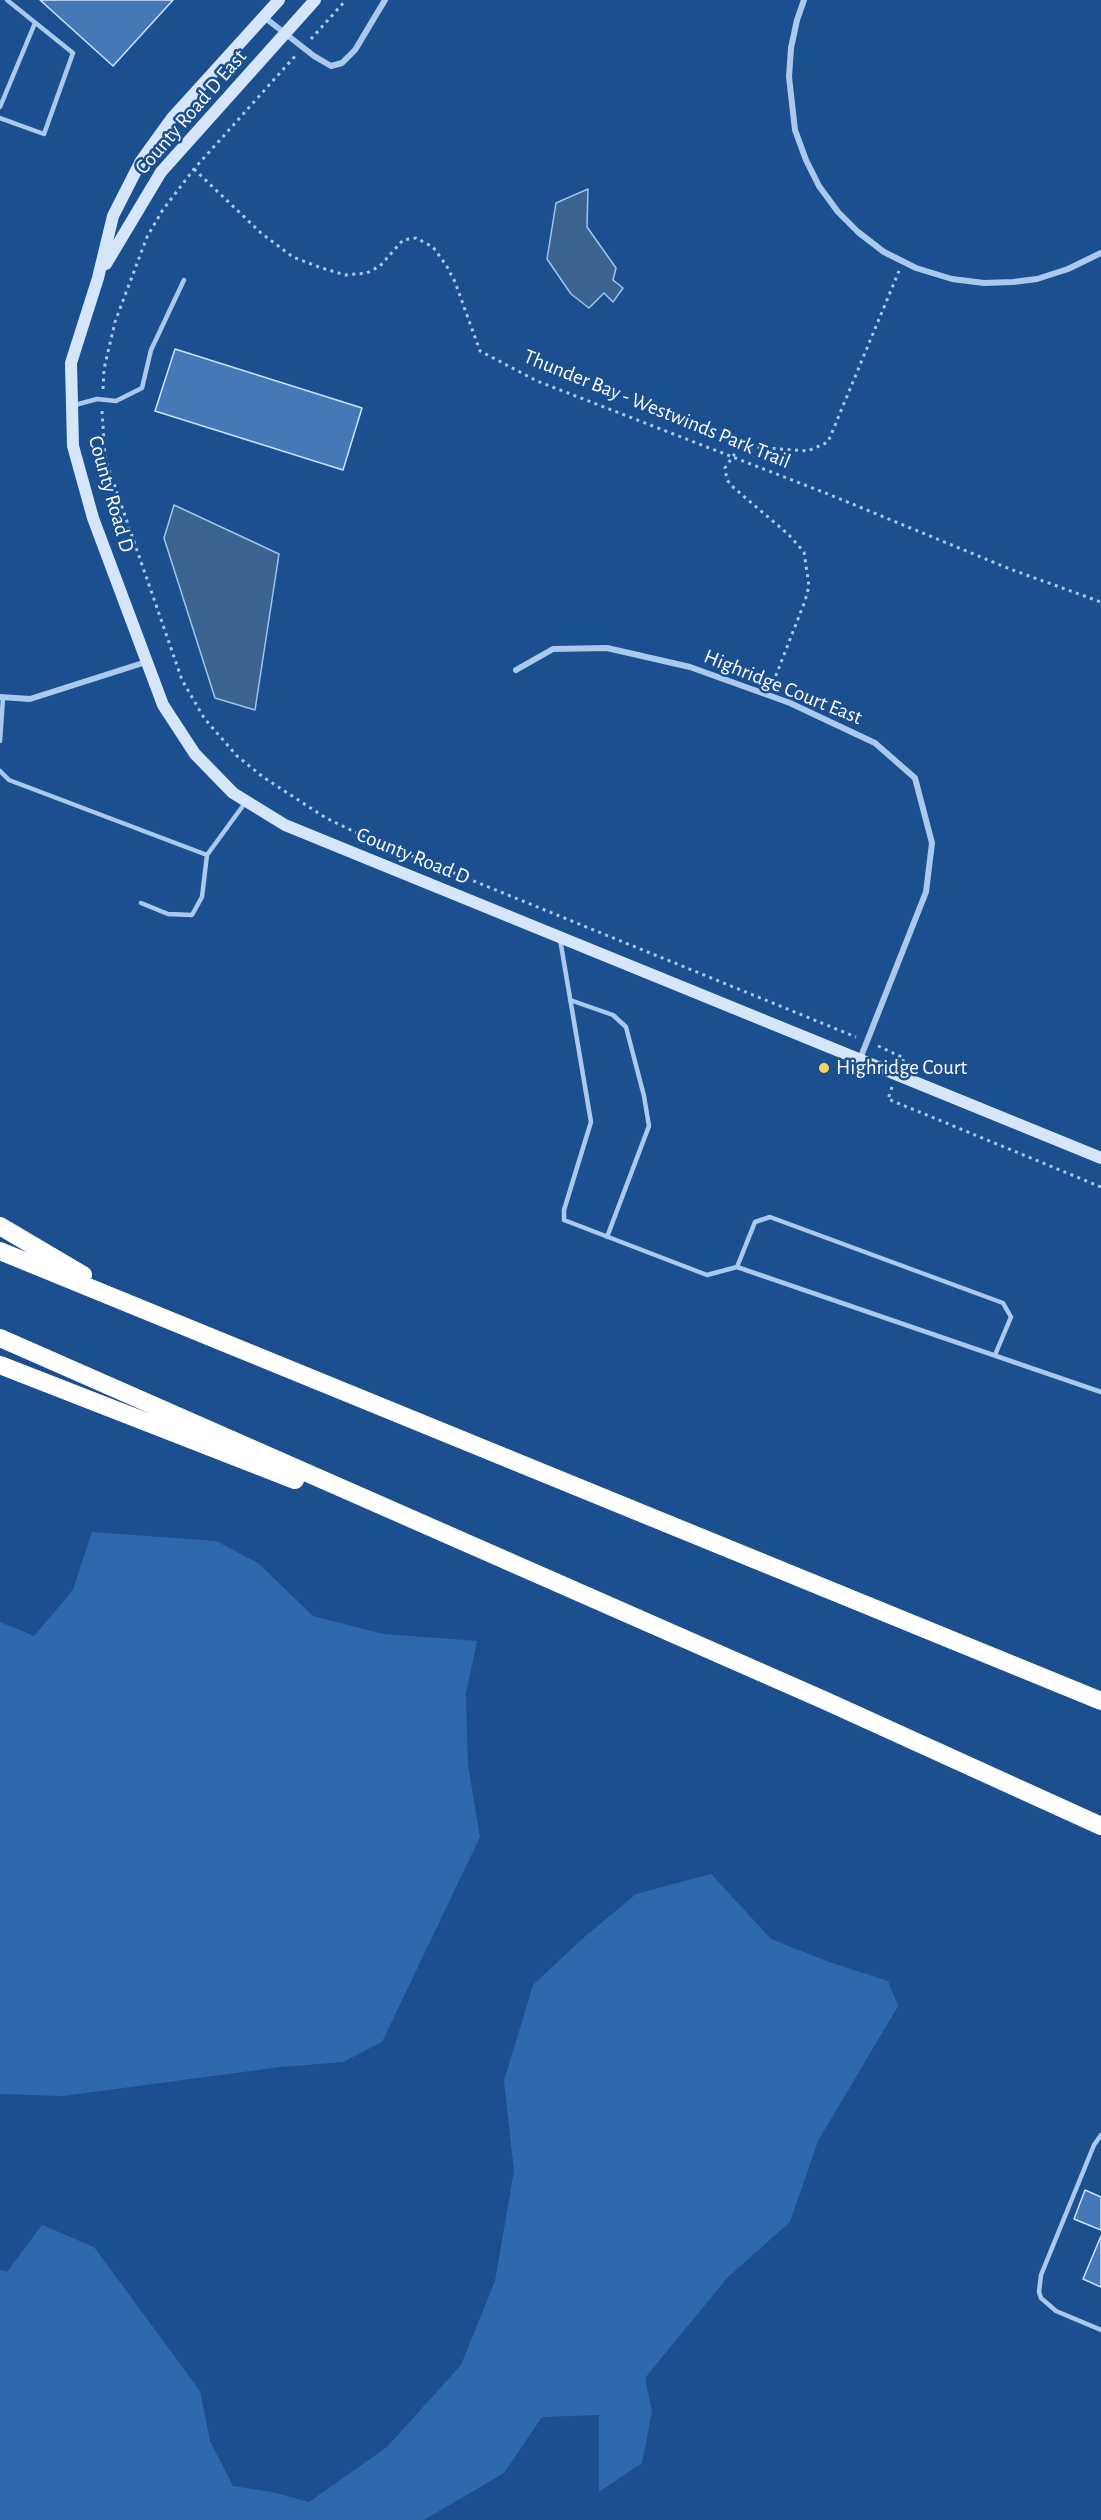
<!DOCTYPE html>
<html>
<head>
<meta charset="utf-8">
<style>
  body { margin:0 }
  canvas { display:block; background:#1b4f8f }
</style>
</head>
<body>
<canvas width="1101" height="2520"></canvas>
<script>
const ctx = document.querySelector('canvas').getContext('2d');
ctx.lineJoin = 'round';
function fillPath(path, color) { ctx.fillStyle = color; ctx.fill(path, 'evenodd'); }
const toPath = rows => new Path2D(rows.map(r => 'M' + r).join(''));
function stroke(path, color, width, dash) { ctx.strokeStyle = color; ctx.lineWidth = width; ctx.lineCap = dash ? 'butt' : 'round'; ctx.setLineDash(dash || []); ctx.stroke(path); }
function write(font, color, halo, rows, align = 'center') {
  ctx.font = font + ' "Alegreya Sans",sans-serif'; ctx.lineWidth = 5; ctx.setLineDash([]); ctx.textBaseline = 'middle'; ctx.strokeStyle = halo; ctx.fillStyle = color; for (const [text, x, y, turn = 0] of rows) {
    ctx.save(); ctx.translate(x, y); ctx.rotate((+turn || 0) * Math.PI / 180); ctx.textAlign = isNaN(turn) ? turn : align; if (halo) ctx.strokeText(text, 0, 0); ctx.fillText(text, 0, 0); ctx.restore();
  }
}
const green = toPath([
  [92,1532,216,1541,258,1563,313,1616,383,1634,477,1641,466,1693,468,1765,480,1837,382,2042,343,2062,280,2067,63,2096,0,2094,0,1622,34,1636,73,1590],
  [711,1874,771,1939,829,1962,888,1981,898,2006,818,2141,790,2222,727,2278,645,2378,652,2411,642,2463,599,2492,599,2415,542,2417,504,2473,424,2520,0,2520,0,2270,7,2272,42,2225,94,2247,200,2391,210,2441,233,2486,272,2492,309,2502,387,2447,461,2365,495,2281,514,2171,504,2081,533,1985,582,1939,636,1894]
]);
const water = toPath([
  [588,189,587,227,616,268,613,280,623,288,613,302,604,293,589,308,571,294,547,259,556,203,588,189],
  [174,505,279,554,255,710,215,698,164,538,174,505]
]);
const building = toPath([
  [40,0,173,0,113,66,40,0],
  [175,349,362,408,343,470,155,411,175,349],
  [1085,2190,1101,2197,1101,2230,1074,2219,1085,2190],
  [1101,2236,1101,2287,1083,2279,1101,2236]
]);
const path = toPath([
  [311,39,346,0],
  [194,169,261,233,293,257,319,267,345,275,367,273,380,266,403,240,416,238,433,247,446,265,455,282,480,351,537,381,828,494,1010,569,1101,602],
  [103,389,104,369,115,322,147,237,162,211,194,169,296,55],
  [102,411,105,458,182,680,204,718,237,756,263,777,326,818,361,835,856,1037],
  [773,683,805,601,809,586,804,552,788,534,734,488,727,480,725,468,740,446,808,451,828,442,899,271],
  [878,1046,904,1058,903,1061],
  [892,1087,888,1099,1101,1187]
]);
const lane = toPath([
  [0,107,35,23],
  [0,118,44,134,73,53,7,0],
  [75,405,97,399,116,401,142,388,151,350,184,280],
  [0,741,3,698],
  [0,771,9,780,207,855],
  [141,903,168,914,192,915,202,897,207,855,245,803],
  [560,939,591,1122,564,1210,564,1220,707,1275,737,1267],
  [570,1000,613,1015,626,1027,644,1096,649,1126,607,1237],
  [995,1355,1011,1317,1003,1303,770,1217,755,1222,737,1267,1101,1392],
  [1101,2135,1094,2145,1041,2275,1039,2292,1041,2298,1056,2311,1101,2330]
]);
const street = toPath([
  [804,0,797,20,791,48,789,77,795,130,806,160,819,186,838,212,858,232,884,252,916,268,952,279,984,283,1013,282,1037,279,1068,269,1101,253],
  [264,17,314,56,331,66,342,63,355,50,385,0],
  [516,670,553,649,607,648,690,667,790,703,875,743,915,778,932,843,926,892,860,1059],
  [0,697,30,699,146,662]
]);
const secondary = toPath([
  [279,0,172,118,141,161,113,216,98,278,71,363,73,446,93,518,163,705,195,754,233,793,285,825,1101,1158],
  [106,264,161,172,315,0]
]);
const highway = toPath([
  [0,1226,83,1275],
  [0,1251,1101,1701],
  [0,1338,826,1701,1101,1826],
  [0,1365,295,1480]
]);
const markers = [
  [824,1068,6,"#ffd166"]
];
const streetNames = [
  ["County Road D East",191,112,-49],
  ["Thunder Bay - Westwinds Park Trail",657,409,22],
  ["County Road D",111,494,74],
  ["Highridge Court East",783,687,22],
  ["County Road D",413,856,22]
];
const poiNames = [
  ["Highridge Court",836,1068]
];
fillPath(green, '#2e69ad');
fillPath(water, '#3c6290');
stroke(water, '#9cc4f0', 1.5);
fillPath(building, '#4478b7');
stroke(building, '#cfe3fa', 1.5);
stroke(path, '#a9c9ee', 3, [3, 4.5]);
stroke(lane, '#a9c9ee', 4.5);
stroke(street, '#a9c9ee', 6);
stroke(secondary, '#d6e6fa', 12);
stroke(highway, '#fff', 18);
for (const [x, y, r, color] of markers) { const dot = new Path2D(); dot.arc(x, y, r, 0, 2 * Math.PI); ctx.fillStyle = color; ctx.fill(dot); stroke(dot, '#1b4f8f', 2); }
write('21px', '#fff', '#1b4f8f', streetNames);
write('21px', '#fff', '#1b4f8f', poiNames, 'left');
</script>
</body>
</html>
